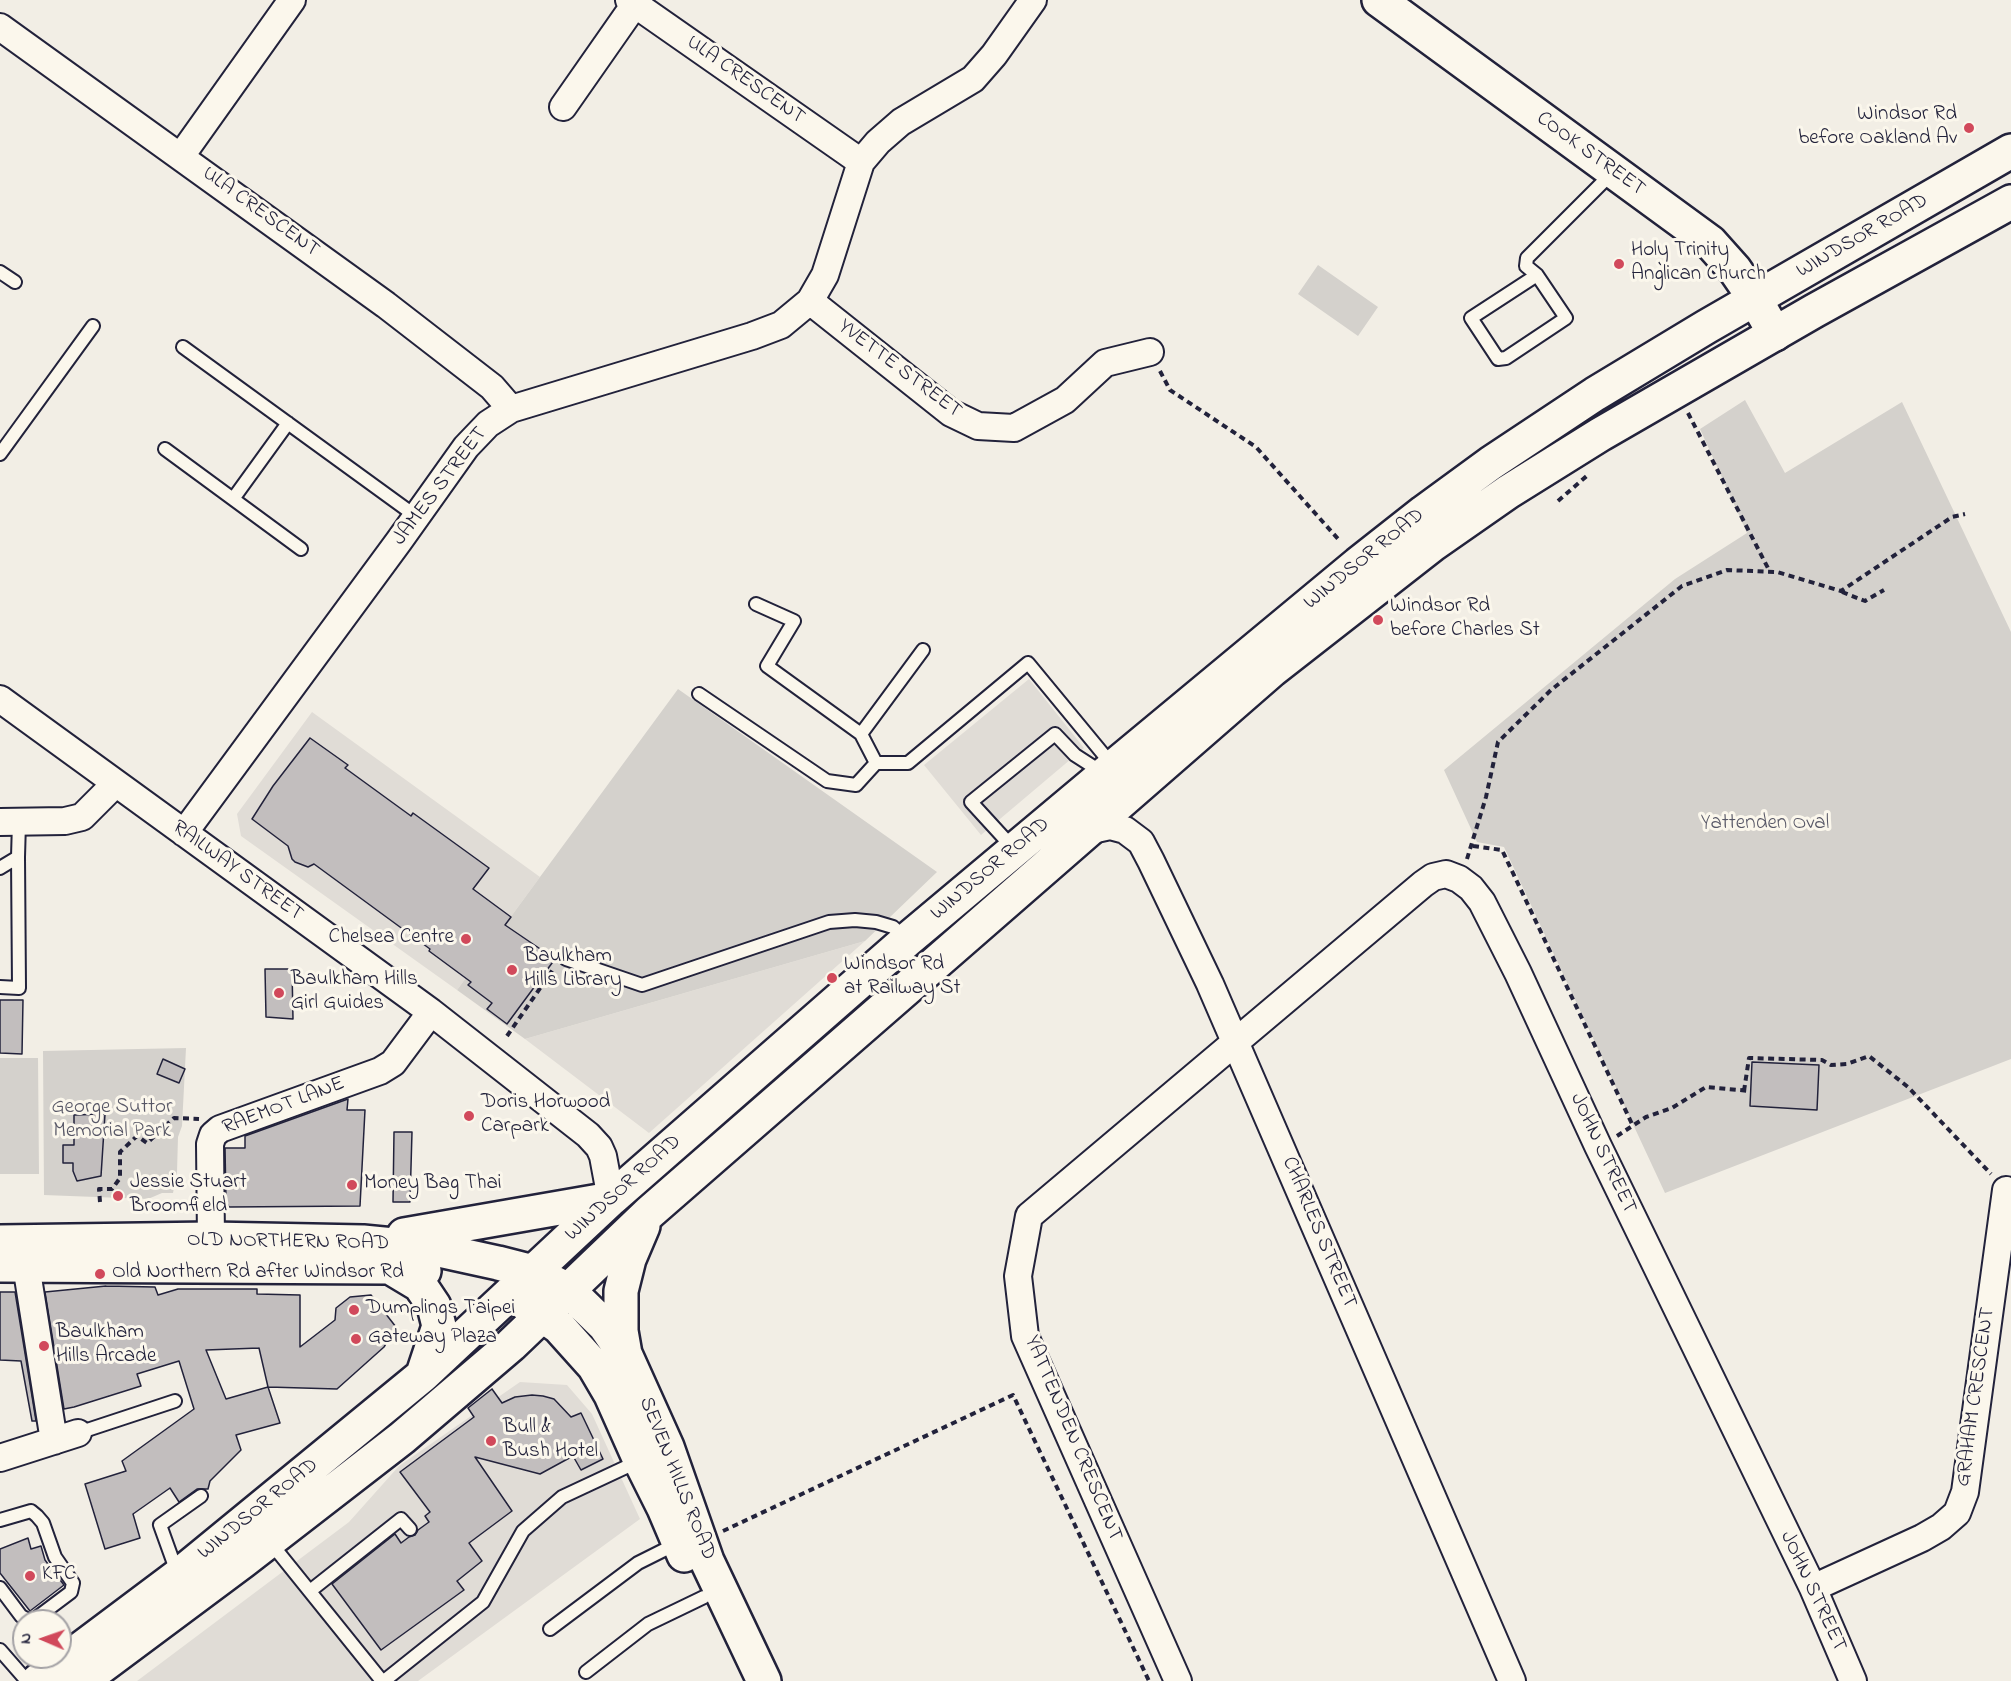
<!DOCTYPE html>
<html>
<head>
<meta charset="utf-8">
<style>
  body { margin:0 }
  #map { position:relative; width:2011px; height:1681px; overflow:hidden; background:#f2eee5; font-family:"Indie Flower",sans-serif }
  canvas { display:block }
  .north { position:absolute; left:12px; top:1609px; width:60px; height:60px; box-sizing:border-box; background:#fbf7ec; border:2px solid #a4a2a5; border-radius:50%; rotate:272deg; font-size:16px; font-weight:700; line-height:24px; text-align:center; color:#22223b }
  .north::after { content:''; display:block; margin:auto; width:21px; height:27px; background:#d1495b; clip-path:polygon(50% 0,100% 100%,50% 72%,0 100%) }
</style>
</head>
<body>
<div id="map">
<canvas width="2011" height="1681"></canvas>
<div class="north">N</div>
</div>
<script>
const ctx = document.querySelector('canvas').getContext('2d');
ctx.lineJoin = 'round';
function fillPath(path, color) { ctx.fillStyle = color; ctx.fill(path, 'evenodd'); }
const toPath = rows => new Path2D(rows.map(r => 'M' + r).join(''));
function stroke(path, color, width, dash) { ctx.strokeStyle = color; ctx.lineWidth = width; ctx.lineCap = dash ? 'butt' : 'round'; ctx.setLineDash(dash || []); ctx.stroke(path); }
function write(font, color, halo, rows, align = 'center') {
  ctx.font = font + ' "Indie Flower",sans-serif'; ctx.lineWidth = 6; ctx.setLineDash([]); ctx.textBaseline = 'middle'; ctx.strokeStyle = halo; ctx.fillStyle = color; for (const [text, x, y, turn = 0] of rows) {
    ctx.save(); ctx.translate(x, y); ctx.rotate((+turn || 0) * Math.PI / 180); ctx.textAlign = isNaN(turn) ? turn : align; if (halo) ctx.strokeText(text, 0, 0); ctx.fillText(text, 0, 0); ctx.restore();
  }
}
const built = toPath([
  [1029,679,1084,748,981,835,924,765],
  [312,712,540,877,457,990,241,836,237,814],
  [865,941,649,1133,525,1039],
  [520,1382,567,1385,592,1414,640,1519,418,1681,137,1681,349,1522,399,1466]
]);
const green = toPath([
  [1318,265,1378,307,1358,336,1298,294],
  [1745,400,1785,473,1902,402,2011,632,2011,1059,1665,1193,1504,847,1477,842,1444,770,1675,579,1747,533,1700,429],
  [678,689,937,872,865,941,525,1039,457,990],
  [186,1048,182,1126,178,1137,177,1172,173,1193,162,1193,148,1199,44,1195,43,1051],
  [0,1058,38,1058,39,1174,0,1174]
]);
const building = toPath([
  [310,738,348,765,345,768,411,816,413,813,489,868,473,889,511,917,505,925,555,959,507,1024,487,1009,492,1003,468,985,471,982,429,951,430,949,314,864,308,867,295,862,292,859,288,846,252,819,273,786,310,738],
  [265,969,292,969,293,1019,266,1017,265,969],
  [0,1000,23,1000,22,1054,0,1053,0,1000],
  [163,1059,185,1069,179,1083,157,1074,163,1059],
  [1752,1062,1819,1065,1817,1110,1750,1106,1752,1062],
  [348,1099,347,1110,365,1110,360,1206,229,1207,226,1201,225,1148,245,1148,245,1136,348,1099],
  [105,1114,101,1176,77,1181,73,1171,73,1163,63,1163,63,1145,74,1145,74,1115,105,1114],
  [394,1132,412,1132,410,1202,393,1202,394,1132],
  [106,1286,155,1287,158,1295,178,1289,257,1289,257,1294,300,1295,300,1347,335,1320,336,1308,350,1297,371,1295,396,1327,384,1347,337,1389,268,1387,280,1423,236,1435,241,1450,210,1481,208,1489,197,1489,179,1502,170,1488,133,1514,140,1538,105,1549,85,1484,126,1471,122,1461,194,1409,179,1361,137,1374,141,1386,74,1407,64,1409,45,1292,106,1286],
  [259,1348,268,1387,226,1399,206,1350,259,1348],
  [0,1292,15,1292,36,1421,32,1421,21,1361,0,1360,0,1292],
  [492,1389,502,1403,515,1397,532,1395,543,1396,554,1399,571,1417,581,1413,603,1459,581,1470,573,1456,540,1474,475,1457,512,1511,469,1543,482,1561,457,1581,464,1590,381,1650,332,1584,395,1534,401,1543,409,1537,415,1535,418,1530,429,1522,425,1516,430,1512,400,1472,474,1417,468,1408,492,1389],
  [28,1538,31,1549,41,1546,45,1560,64,1585,30,1611,0,1573,0,1549,28,1538]
]);
const path = toPath([
  [1160,371,1170,390,1256,447,1339,540],
  [1688,413,1770,572],
  [1558,501,1589,474],
  [1842,592,1865,601,1884,590],
  [1473,846,1502,850,1633,1126],
  [1467,859,1486,797,1498,742,1551,690,1682,586,1727,570,1777,572,1841,591,1952,517,1965,514],
  [507,1036,554,968],
  [1744,1091,1749,1058,1822,1060,1831,1065,1847,1064,1869,1056,1908,1087,1991,1174],
  [1617,1136,1646,1117,1672,1108,1706,1087,1750,1091],
  [100,1202,99,1189,112,1189,120,1178,120,1152,137,1136,147,1143,174,1118,199,1119],
  [723,1531,1013,1395,1149,1681]
]);
const lane = toPath([
  [0,272,15,282],
  [1537,275,1471,318,1498,359,1506,358,1566,318,1537,275,1526,266,1527,258,1612,173],
  [183,347,417,517],
  [165,449,301,549],
  [0,454,93,326],
  [233,499,288,423],
  [756,604,794,621,767,666,861,734,876,763],
  [699,694,827,781,856,785,876,763,908,763,1028,663,1113,766],
  [861,734,923,650],
  [1014,849,971,802,1055,734,1075,755,1103,773],
  [0,868,18,857],
  [566,959,642,985,829,922,855,920,876,922,893,927,907,940],
  [0,987,19,988,18,857,19,822],
  [78,1433,175,1401],
  [0,1520,31,1511,37,1516,43,1523,55,1557,73,1583,71,1592,35,1619,28,1620,21,1616,0,1588],
  [270,1542,382,1681],
  [178,1575,160,1525,201,1496],
  [310,1591,401,1519,410,1529],
  [550,1629,638,1563,678,1543],
  [0,1650,27,1681],
  [586,1672,648,1624,704,1597],
  [384,1681,483,1602,523,1531,562,1497,639,1461]
]);
const street = toPath([
  [629,0,861,162],
  [0,27,386,305,492,387,511,409],
  [563,107,635,4],
  [181,156,292,0],
  [810,301,951,413,978,426,1014,428,1065,400,1105,363,1150,352],
  [0,699,431,1012,588,1135,599,1147,603,1156,611,1199],
  [0,822,65,821,82,817,115,784],
  [1087,831,1110,826,1125,830,1141,842,1151,861,1210,984,1512,1681],
  [184,833,399,541,466,447,488,424,511,409,752,336,781,325,810,301,825,275,861,162,878,142,901,122,973,79,994,55,1033,0],
  [211,1239,210,1144,213,1135,220,1129,380,1071,393,1063,431,1012],
  [26,1265,54,1441],
  [0,1458,78,1433],
  [1813,1588,1922,1538,1941,1527,1957,1513,1965,1492,2006,1190],
  [1178,1681,1025,1336,1018,1276,1029,1216,1423,884,1433,877,1446,874,1459,879,1471,888,1482,902,1518,973,1598,1146,1813,1588,1853,1681]
]);
const secondary = toPath([
  [1379,0,1710,242,1735,270,1755,299,1775,334]
]);
const primary = toPath([
  [404,1235,611,1199],
  [0,1242,211,1239,363,1242,434,1249,498,1263,533,1272,568,1290,605,1326,626,1356,667,1447,707,1561,764,1681],
  [0,1265,388,1267,424,1271],
  [390,1267,420,1285,434,1306,439,1326,424,1371],
  [526,1304,559,1327,594,1366,611,1395,640,1460,664,1508,684,1555],
  [625,1354,621,1331,621,1291,629,1259,643,1226],
  [38,1681,178,1576,423,1375,611,1199,907,940,1105,774,1358,564,1424,512,1491,463,1595,394,1706,327,2011,151],
  [82,1681,243,1561,402,1438,511,1345,650,1212,1272,670,1432,545,1508,492,1601,434,1814,311,2011,202]
]);
const markers = [
  [1969,128,6,"#d1495b"],
  [1619,264,6,"#d1495b"],
  [1378,620,6,"#d1495b"],
  [466,939,6,"#d1495b"],
  [512,970,6,"#d1495b"],
  [832,978,6,"#d1495b"],
  [279,993,6,"#d1495b"],
  [469,1116,6,"#d1495b"],
  [352,1185,6,"#d1495b"],
  [118,1196,6,"#d1495b"],
  [100,1274,6,"#d1495b"],
  [354,1310,6,"#d1495b"],
  [356,1339,6,"#d1495b"],
  [44,1346,6,"#d1495b"],
  [491,1441,6,"#d1495b"],
  [30,1576,6,"#d1495b"]
];
const streetNames = [
  ["ULA CRESCENT",745,81,35],
  ["COOK STREET",1590,155,36],
  ["ULA CRESCENT",260,213,36],
  ["WINDSOR ROAD",1863,237,-30],
  ["YVETTE STREET",899,370,37],
  ["JAMES STREET",441,487,-53],
  ["WINDSOR ROAD",1365,560,-39],
  ["WINDSOR ROAD",991,870,-40],
  ["RAILWAY STREET",237,872,36],
  ["RAEMOT LANE",284,1107,-21],
  ["JOHN STREET",1602,1154,65],
  ["WINDSOR ROAD",624,1189,-42],
  ["CHARLES STREET",1318,1233,67],
  ["OLD NORTHERN ROAD",288,1243,1],
  ["GRAHAM CRESCENT",1977,1397,-82],
  ["YATTENDEN CRESCENT",1072,1439,67],
  ["SEVEN HILLS ROAD",676,1479,68],
  ["WINDSOR ROAD",259,1510,-39],
  ["JOHN STREET",1812,1592,65]
];
const poiNames = [
  ["Windsor Rd",1957,116,"right"],
  ["before Oakland Av",1957,140,"right"],
  ["Holy Trinity",1631,252],
  ["Anglican Church",1631,276],
  ["Windsor Rd",1390,608],
  ["before Charles St",1390,632],
  ["Chelsea Centre",454,939,"right"],
  ["Baulkham",524,958],
  ["Hills Library",524,982],
  ["Windsor Rd",844,966],
  ["at Railway St",844,990],
  ["Baulkham Hills",291,981],
  ["Girl Guides",291,1005],
  ["Doris Horwood",481,1104],
  ["Carpark",481,1128],
  ["Jessie Stuart",130,1184],
  ["Broomfield",130,1208],
  ["Money Bag Thai",364,1185],
  ["Old Northern Rd after Windsor Rd",112,1274],
  ["Dumplings Taipei",366,1310],
  ["Baulkham",56,1334],
  ["Hills Arcade",56,1358],
  ["Gateway Plaza",368,1339],
  ["Bull &",503,1429],
  ["Bush Hotel",503,1453],
  ["KFC",42,1576]
];
const parkNames = [
  ["Yattenden Oval",1765,825],
  ["George Suttor",112,1109],
  ["Memorial Park",112,1133]
];
fillPath(built, '#e0dcd6');
fillPath(green, '#d4d1cc');
fillPath(building, '#c2bebe');
stroke(building, '#22223b', 1.5);
stroke(lane, '#22223b', 16);
stroke(street, '#22223b', 30);
stroke(secondary, '#22223b', 38);
stroke(primary, '#22223b', 38);
stroke(path, '#22223b', 4, [6, 4.5]);
stroke(lane, '#fbf7ec', 12);
stroke(street, '#fbf7ec', 26);
stroke(secondary, '#fbf7ec', 33);
stroke(primary, '#fbf7ec', 33);
for (const [x, y, r, color] of markers) { const dot = new Path2D(); dot.arc(x, y, r, 0, 2 * Math.PI); ctx.fillStyle = color; ctx.fill(dot); stroke(dot, '#fbf7ec', 2); }
write('21px', '#22223b', '#fbf7ec', streetNames);
write('21px', '#22223b', '#fbf7ec', poiNames, 'left');
write('21px', '#575766', '#fbf7ec', parkNames);
</script>
</body>
</html>
